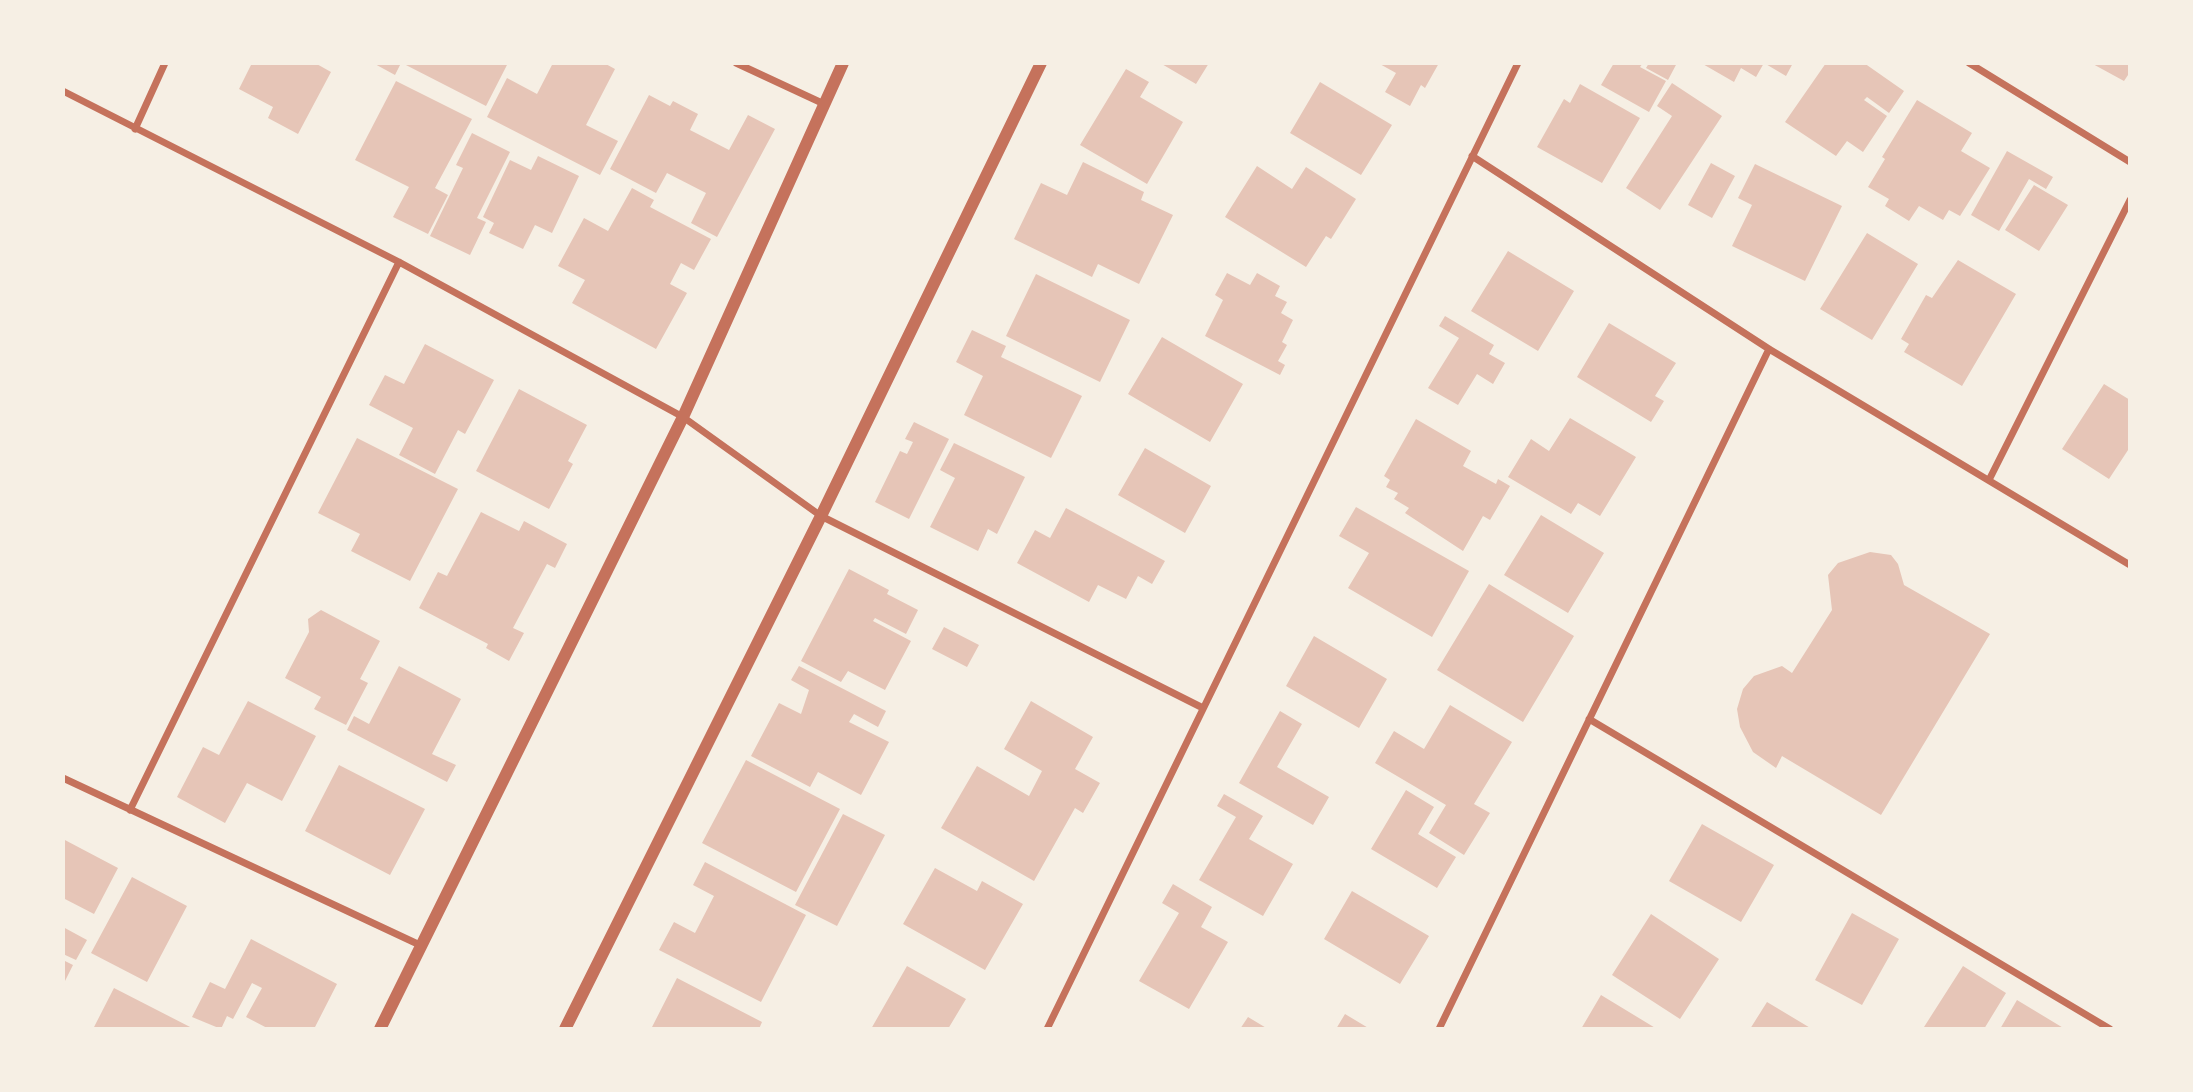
<!DOCTYPE html>
<html>
<head>
<meta charset="utf-8">
<style>
  body { margin:0 }
  #map { position:relative; width:2193px; height:1092px; overflow:hidden; background:#f6efe4; font-family:Quicksand,sans-serif }
  canvas { display:block }
  .frame { position:absolute; inset:0; border:65px solid #f6efe4; pointer-events:none }
</style>
</head>
<body>
<div id="map">
<canvas width="2193" height="1092"></canvas>
<div class="frame"></div>
</div>
<script>
const ctx = document.querySelector('canvas').getContext('2d');
ctx.lineJoin = 'round';
function fillPath(path, color) { ctx.fillStyle = color; ctx.fill(path, 'evenodd'); }
const toPath = rows => new Path2D(rows.map(r => 'M' + r).join(''));
function stroke(path, color, width, dash) { ctx.strokeStyle = color; ctx.lineWidth = width; ctx.lineCap = dash ? 'butt' : 'round'; ctx.setLineDash(dash || []); ctx.stroke(path); }
const building = toPath([
  [252,63,315,63,331,72,298,134,268,118,273,107,239,89],
  [373,63,401,63,395,75],
  [402,63,508,63,486,106],
  [553,63,604,63,615,69,586,125,618,141,600,175,487,117,507,78,537,94],
  [1160,63,1209,63,1196,84],
  [1378,63,1439,63,1425,88,1421,85,1410,106,1385,92,1396,73],
  [1614,63,1643,63,1640,67,1666,81,1649,112,1601,85],
  [1649,63,1677,63,1668,80,1646,68],
  [1701,63,1793,63,1786,76,1764,63,1756,77,1741,68,1734,82],
  [1826,63,1864,63,1904,91,1889,113,1867,97,1864,100,1887,116,1863,152,1847,141,1836,156,1785,122],
  [2091,63,2130,63,2130,72,2124,81],
  [1126,69,1149,82,1140,97,1183,122,1147,184,1080,145],
  [396,81,472,119,435,188,448,195,428,234,393,217,409,187,355,160],
  [1320,82,1392,125,1361,175,1290,133],
  [1672,83,1722,116,1660,210,1626,188,1672,116,1657,106],
  [1580,84,1640,118,1602,183,1537,147,1564,99,1570,103],
  [649,95,670,106,673,101,698,114,690,130,729,150,748,115,775,129,717,237,691,223,706,193,667,173,656,193,610,169],
  [1917,100,1972,133,1961,151,1990,168,1960,216,1949,210,1943,220,1919,206,1909,221,1885,206,1889,199,1868,187,1885,159,1882,157],
  [472,133,510,152,477,218,486,222,470,255,430,236,463,168,456,165],
  [2007,151,2053,177,2046,189,2029,179,1999,231,1971,215],
  [538,156,579,176,552,233,535,225,523,249,489,233,494,223,483,217,510,160,531,170],
  [1083,162,1144,192,1141,200,1173,215,1139,284,1098,264,1092,277,1014,239,1041,183,1067,195],
  [1711,163,1735,176,1712,218,1688,205],
  [1755,164,1842,206,1805,281,1732,246,1752,205,1738,198],
  [1257,166,1292,189,1306,167,1356,199,1331,239,1326,236,1306,267,1225,217],
  [2034,185,2068,205,2039,251,2005,230],
  [632,188,654,200,650,207,711,239,694,270,681,263,670,284,687,293,656,349,572,303,585,280,558,266,584,218,608,231],
  [1867,233,1918,264,1872,340,1820,309],
  [1508,251,1574,291,1538,351,1471,311],
  [1958,260,2016,294,1962,386,1904,352,1909,344,1901,339,1926,295,1932,298],
  [1227,273,1250,285,1257,273,1280,286,1275,296,1287,302,1281,313,1293,320,1282,342,1287,345,1278,361,1285,365,1280,375,1205,336,1223,300,1215,295],
  [1036,274,1130,320,1100,382,1006,336],
  [1445,316,1494,345,1489,354,1505,363,1493,384,1477,374,1458,405,1428,388,1459,338,1439,326],
  [1609,323,1676,363,1655,396,1664,401,1651,422,1577,377],
  [972,330,1006,346,1001,357,1082,396,1051,458,964,415,983,376,956,362],
  [1162,337,1243,384,1210,442,1128,394],
  [425,344,494,380,465,434,458,430,435,474,399,455,413,428,369,405,385,375,404,384],
  [2104,384,2130,400,2130,447,2109,479,2062,449],
  [519,389,587,425,568,461,573,464,549,509,476,471],
  [1570,418,1636,457,1600,516,1578,503,1571,514,1508,477,1531,439,1549,451],
  [1416,419,1471,451,1463,466,1496,484,1498,479,1510,486,1490,520,1483,516,1463,551,1405,513,1409,508,1394,499,1398,493,1386,487,1390,480,1384,476],
  [914,422,949,439,909,519,875,502,900,451,907,454,913,442,905,439],
  [357,438,458,489,410,581,351,551,360,534,318,513],
  [954,443,1025,477,997,534,988,529,978,551,930,527,955,478,940,470],
  [1145,448,1211,486,1185,533,1118,495],
  [1356,507,1469,571,1432,637,1348,588,1369,553,1339,536],
  [1066,508,1165,561,1152,584,1138,576,1126,599,1098,585,1089,602,1017,563,1035,530,1050,538],
  [481,512,519,531,524,521,567,544,555,568,547,564,513,628,524,633,509,661,486,648,488,644,419,608,438,572,447,576],
  [1541,515,1604,553,1568,613,1504,575],
  [1870,552,1891,555,1898,564,1904,585,1990,634,1881,815,1782,756,1776,768,1753,752,1740,727,1737,709,1743,689,1754,676,1782,666,1792,673,1832,610,1828,575,1838,563],
  [849,569,889,590,887,594,918,610,906,634,875,618,873,621,911,641,885,690,848,671,841,682,801,661],
  [1489,584,1574,636,1523,722,1437,670],
  [321,610,380,641,360,679,368,683,346,725,314,709,321,697,285,678,309,632,308,619],
  [944,627,979,645,967,667,932,649],
  [1314,636,1387,679,1359,728,1286,686],
  [399,666,461,699,432,754,456,765,447,782,347,730,354,716,369,724],
  [799,666,886,711,878,727,854,714,849,722,889,742,861,795,818,772,810,787,751,756,779,703,801,714,809,690,791,680],
  [248,701,316,736,282,801,247,783,225,823,177,797,203,747,219,755],
  [1031,701,1093,737,1075,769,1100,783,1083,813,1075,808,1034,881,941,828,977,766,1029,796,1042,771,1004,749],
  [1450,705,1512,742,1474,804,1490,813,1464,855,1429,833,1446,805,1375,763,1394,731,1424,749],
  [1280,711,1302,724,1277,767,1329,797,1313,825,1239,783],
  [746,760,840,809,796,892,702,843],
  [339,765,425,809,390,875,305,831],
  [1406,790,1434,807,1418,834,1456,857,1437,888,1371,849],
  [1224,794,1263,816,1249,839,1293,864,1263,916,1199,880,1236,817,1217,806],
  [843,814,885,835,837,926,795,905],
  [1702,824,1774,865,1741,922,1669,881],
  [63,839,118,868,94,914,63,898],
  [705,862,806,915,761,1002,659,950,674,922,695,933,714,896,693,885],
  [935,868,977,891,982,881,1023,904,985,970,903,924],
  [132,877,187,906,147,982,91,953],
  [1173,884,1212,907,1201,927,1228,942,1189,1009,1139,981,1179,913,1162,903],
  [1352,891,1429,936,1400,984,1324,939],
  [1852,913,1899,939,1862,1005,1815,980],
  [1651,914,1719,959,1680,1019,1612,975],
  [63,927,87,940,76,960,63,954],
  [251,939,337,984,314,1029,269,1029,246,1017,262,988,252,983,233,1019,227,1016,221,1029,192,1017,210,982,225,989],
  [63,960,73,965,63,985],
  [907,966,966,999,948,1029,871,1029],
  [1963,966,2006,993,1984,1029,1928,1029,1924,1027],
  [677,978,762,1022,759,1029,651,1029],
  [114,988,194,1029,93,1029],
  [1601,995,1657,1029,1581,1029],
  [2017,1000,2065,1029,2000,1029],
  [1767,1002,1812,1029,1750,1029],
  [1345,1014,1370,1029,1336,1029],
  [1248,1017,1268,1029,1240,1029]
]);
const minor = toPath([
  [736,63,822,103],
  [1969,63,2130,162],
  [63,91,399,262,683,417,821,516,1201,707],
  [135,129,165,63],
  [1472,156,1769,349,2130,565],
  [1989,480,2130,200],
  [1589,719,2110,1029],
  [63,778,422,946],
  [130,810,399,262],
  [1047,1029,1518,63],
  [1439,1029,1769,349]
]);
const tertiary = toPath([
  [380,1029,683,417,843,63],
  [565,1029,821,516,1041,63]
]);
fillPath(building, '#e6c5b7');
stroke(minor, '#c5725c', 7);
stroke(tertiary, '#c5725c', 12);
</script>
</body>
</html>
